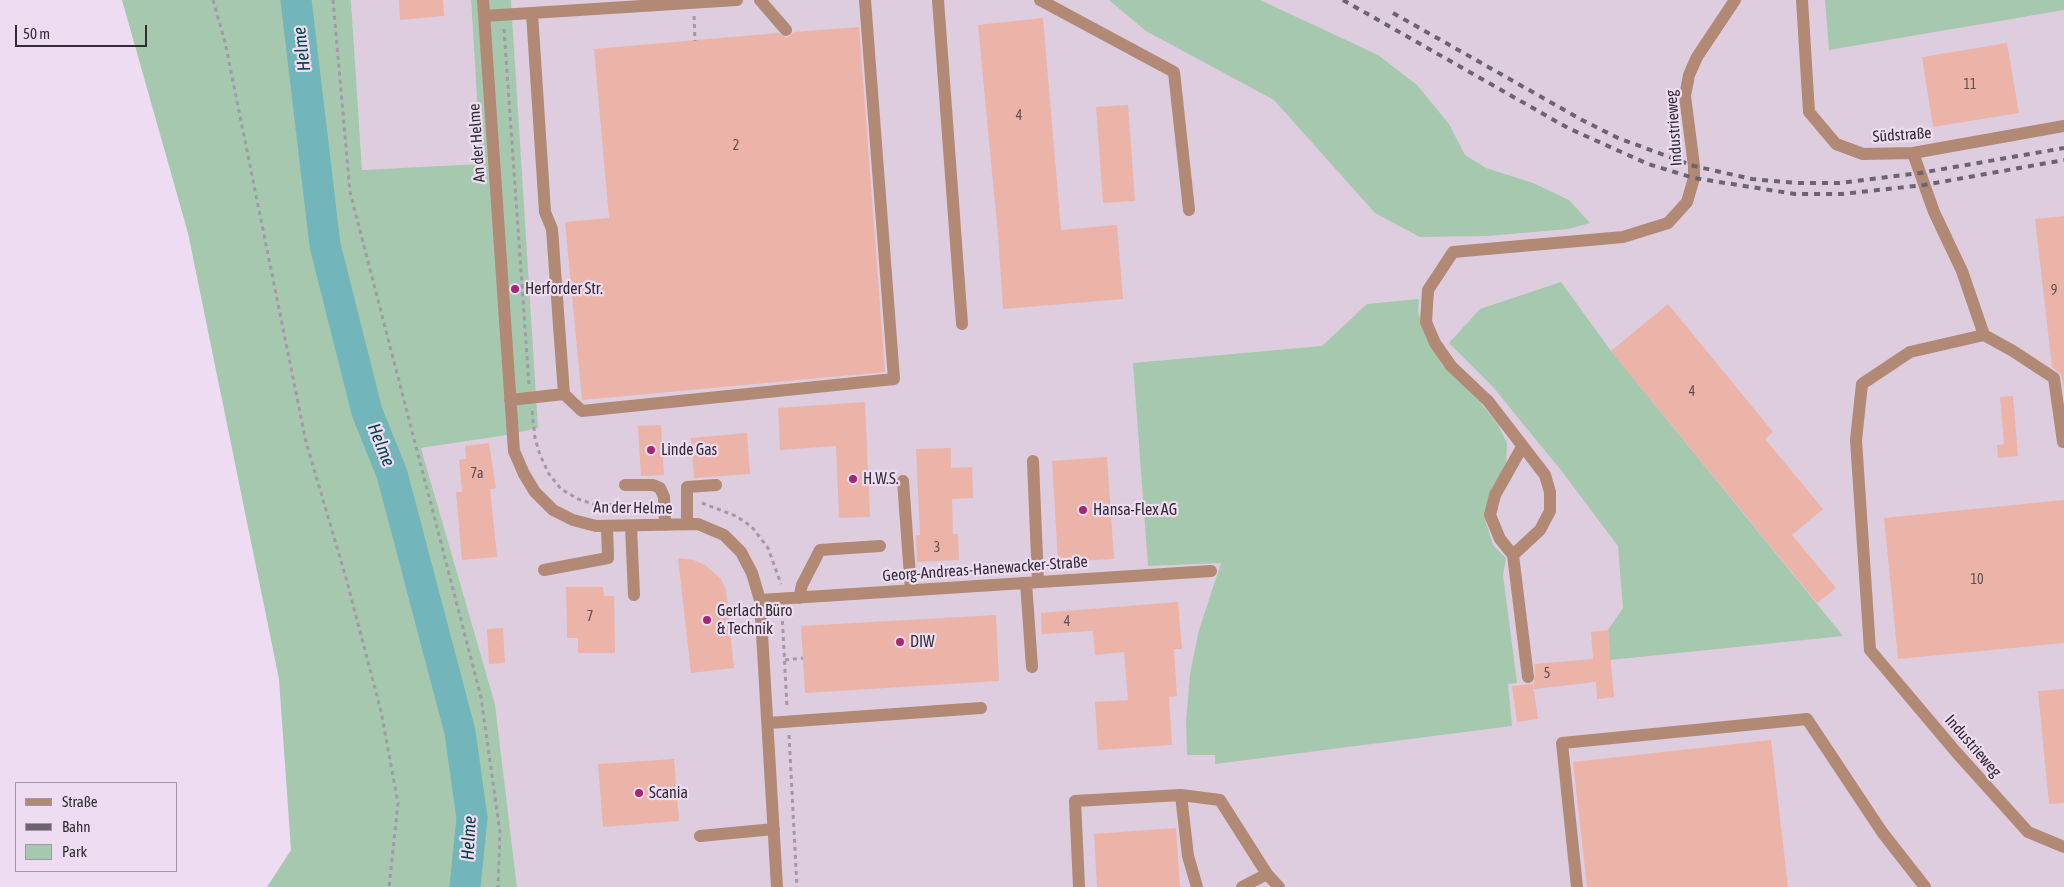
<!DOCTYPE html>
<html>
<head>
<meta charset="utf-8">
<style>
  body { margin:0 }
  #map { position:relative; width:2064px; height:887px; overflow:hidden; background:#eeddf2; font-family:"Asap Condensed",sans-serif }
  canvas { display:block }
  .legend { position:absolute; left:15px; top:782px; width:162px; height:90px; box-sizing:border-box; background:#eeddf2; border:1px solid #a396a6; margin:0; padding:6px 9px; list-style:none; font-size:15px; color:#332c34 }
  .legend li { display:flex; align-items:center; gap:10px; height:25px }
  .legend b { width:25px; border:1px solid #a396a6 }
  .scale { position:absolute; left:15px; top:25px; width:132px; height:22px; box-sizing:border-box; border:2px solid #332c34; border-top:0; padding-left:6px; font-size:15px; line-height:18px; white-space:nowrap; color:#332c34; -webkit-text-stroke:4px #eeddf2; paint-order:stroke }
</style>
</head>
<body>
<div id="map">
<canvas width="2064" height="887"></canvas>
<ul class="legend">
<li><b style="height:6px;background:#b18974"></b>Straße</li>
<li><b style="height:6px;background:#6d636f"></b>Bahn</li>
<li><b style="height:14px;background:#a6c8ae"></b>Park</li>
</ul>
<div class="scale">50 m</div>
</div>
<script>
const ctx = document.querySelector('canvas').getContext('2d');
ctx.lineJoin = 'round';
function fillPath(path, color) { ctx.fillStyle = color; ctx.fill(path, 'evenodd'); }
const toPath = rows => new Path2D(rows.map(r => 'M' + r).join(''));
function stroke(path, color, width, dash) { ctx.strokeStyle = color; ctx.lineWidth = width; ctx.lineCap = dash ? 'butt' : 'round'; ctx.setLineDash(dash || []); ctx.stroke(path); }
function write(font, color, halo, rows, align = 'center') {
  ctx.font = font + ' "Asap Condensed",sans-serif'; ctx.lineWidth = 4.5; ctx.setLineDash([]); ctx.textBaseline = 'middle'; ctx.strokeStyle = halo; ctx.fillStyle = color; for (const [text, x, y, turn = 0] of rows) {
    ctx.save(); ctx.translate(x, y); ctx.rotate((+turn || 0) * Math.PI / 180); ctx.textAlign = isNaN(turn) ? turn : align; if (halo) ctx.strokeText(text, 0, 0); ctx.fillText(text, 0, 0); ctx.restore();
  }
}
const industrial = toPath([
  [351,0,471,0,481,165,362,170],
  [511,0,2064,0,2064,887,517,887,495,704,421,448,501,436,537,428]
]);
const green = toPath([
  [122,0,351,0,362,170,481,164,471,0,511,0,538,428,501,436,421,448,495,704,517,887,267,887,291,850,279,679,188,233],
  [1109,0,1260,0,1378,55,1417,85,1449,124,1465,155,1486,168,1533,183,1569,200,1590,223,1568,229,1488,236,1420,237,1375,213,1274,100,1146,31],
  [1825,0,2064,0,2064,10,1829,50],
  [1561,282,1611,351,1843,636,1610,660,1608,630,1623,608,1618,546,1564,474,1493,387,1449,343,1480,309],
  [1419,299,1418,312,1424,331,1442,365,1480,402,1498,425,1507,443,1506,467,1494,484,1484,516,1493,545,1506,558,1503,575,1517,683,1508,684,1512,726,1215,764,1215,755,1187,755,1186,722,1190,674,1199,630,1221,563,1148,566,1133,363,1322,346,1367,304]
]);
const river = toPath([
  [296,0,325,245,367,412,392,474,460,732,472,818,465,887]
]);
const building = toPath([
  [399,0,443,0,444,16,400,20],
  [1043,18,1061,230,1117,225,1123,299,1003,309,998,235,978,25],
  [859,27,885,372,582,400,565,222,609,218,594,49,778,33,787,38,794,32],
  [2007,43,2019,113,1933,127,1922,57],
  [1128,105,1135,201,1103,203,1096,107],
  [2064,216,2064,389,2061,374,2052,367,2035,219],
  [1668,304,1773,432,1765,439,1823,509,1792,535,1836,588,1817,603,1611,351],
  [2013,396,2018,456,1998,458,1997,445,2004,444,2000,397],
  [865,402,870,517,839,518,836,446,780,450,778,408],
  [661,425,664,475,641,476,638,426],
  [747,433,750,474,694,478,691,438],
  [489,443,496,488,490,489,497,557,462,560,456,492,462,492,459,460,466,459,465,446],
  [951,448,951,468,972,467,973,498,952,499,953,534,958,534,959,560,917,562,916,535,920,535,916,449],
  [1107,457,1114,559,1058,562,1052,461],
  [2064,500,2064,643,1898,659,1884,518],
  [678,558,694,560,705,565,721,579,726,590,734,668,691,673],
  [566,587,603,587,604,596,614,596,615,653,578,653,578,638,567,638],
  [1178,602,1182,649,1174,649,1177,696,1169,697,1172,745,1098,750,1095,702,1128,700,1124,652,1095,655,1093,631,1042,634,1041,613],
  [996,615,999,681,805,693,801,626],
  [503,628,505,663,489,664,487,629],
  [1608,630,1614,697,1597,699,1596,682,1534,689,1535,664,1593,659,1591,632],
  [1533,684,1538,719,1517,722,1512,686],
  [2064,689,2064,803,2049,804,2038,691],
  [1771,740,1788,887,1587,887,1573,762],
  [674,759,679,821,603,827,598,764],
  [1176,828,1180,887,1097,887,1094,834]
]);
const path = toPath([
  [213,0,225,42,306,442,346,578,381,711,398,803,389,887],
  [333,0,350,192,481,697,500,833,498,887],
  [694,16,695,41],
  [504,29,529,385],
  [532,411,535,438,540,455,549,474,561,489,578,499,596,505,651,504],
  [702,503,736,516,752,527,768,548,781,584],
  [782,613,787,707],
  [785,660,803,658],
  [789,735,797,887]
]);
const minor = toPath([
  [483,0,514,451,524,474,535,492,553,510,573,520,596,526,698,524,724,535,741,552,752,573,760,600,777,887],
  [760,0,786,30],
  [938,0,962,324],
  [1040,0,1174,72,1189,210],
  [1802,0,1809,112,1836,144,1863,154,1913,153,2064,126],
  [532,13,545,212,552,229,564,394,582,411,894,379,865,0],
  [484,16,737,0],
  [1913,153,1934,212,1962,271,1984,335,2013,351,2054,378,2063,442],
  [1984,335,1910,352,1862,384,1856,440,1870,650,1956,752,2028,832,2064,847],
  [510,400,564,394],
  [1522,447,1495,495,1490,515,1500,539,1513,555,1540,530,1550,511,1550,492,1545,475,1488,401,1451,366,1435,343,1426,322,1428,290,1453,252,1623,237,1668,223,1687,202,1694,178,1694,166,1685,96,1689,75,1697,57,1735,0],
  [1033,461,1038,582],
  [903,481,911,590],
  [625,485,653,485,660,488,664,497,665,525],
  [687,524,687,487,716,485],
  [631,526,634,595],
  [1513,555,1528,677],
  [544,570,608,558,607,526],
  [1026,583,1032,667],
  [799,598,802,585,820,550,880,546],
  [760,600,1211,571],
  [768,723,981,708],
  [1181,795,1220,800,1267,874,1279,887],
  [700,836,774,829],
  [1079,887,1075,801,1181,795,1188,856,1197,887],
  [1242,887,1267,874],
  [1577,887,1562,743,1807,719,1882,832,1925,887]
]);
const rail = toPath([
  [1343,0,1568,128,1648,164,1694,178,1795,194,1842,194,1924,185,2064,160],
  [1393,13,1582,120,1618,138,1694,166,1752,179,1797,183,1839,183,1920,173,2064,148]
]);
const markers = [
  [515,289,5,"#a72573"],
  [651,450,5,"#a72573"],
  [853,479,5,"#a72573"],
  [1083,510,5,"#a72573"],
  [707,620,5,"#a72573"],
  [900,642,5,"#a72573"],
  [639,793,5,"#a72573"]
];
const numberNames = [
  ["11",1970,85],
  ["4",1019,116],
  ["2",736,146],
  ["9",2054,291],
  ["4",1692,392],
  ["7a",477,474],
  ["3",937,548],
  ["10",1977,580],
  ["7",590,617],
  ["4",1067,622],
  ["5",1547,674]
];
const streetNames = [
  ["Industrieweg",1674,128,-94],
  ["Südstraße",1902,135,-4],
  ["An der Helme",477,143,-94],
  ["An der Helme",633,508,1],
  ["Georg-Andreas-Hanewacker-Straße",985,569,-4],
  ["Industrieweg",1973,746,49]
];
const poiNames = [
  ["Herforder Str.",525,289],
  ["Linde Gas",661,450],
  ["H.W.S.",863,479],
  ["Hansa-Flex AG",1093,510],
  ["Gerlach Büro",717,611],
  ["& Technik",717,629],
  ["DIW",910,642],
  ["Scania",649,793]
];
const waterNames = [
  ["Helme",302,49,-97],
  ["Helme",381,445,68],
  ["Helme",469,838,-87]
];
fillPath(industrial, '#decddf');
fillPath(green, '#a6c8ae');
stroke(river, '#72b5ba', 31);
fillPath(building, '#ecb3a9');
stroke(path, '#a497a7', 3, [4, 4]);
stroke(minor, '#b18974', 12);
stroke(rail, '#6d636f', 4, [6, 6]);
for (const [x, y, r, color] of markers) { const dot = new Path2D(); dot.arc(x, y, r, 0, 2 * Math.PI); ctx.fillStyle = color; ctx.fill(dot); stroke(dot, '#eeddf2', 2); }
write('14px', '#614e51', null, numberNames);
write('16px', '#332c34', '#eeddf2', streetNames);
write('16px', '#332c34', '#eeddf2', poiNames, 'left');
write('italic 18px', '#014347', '#eeddf2', waterNames);
</script>
</body>
</html>
